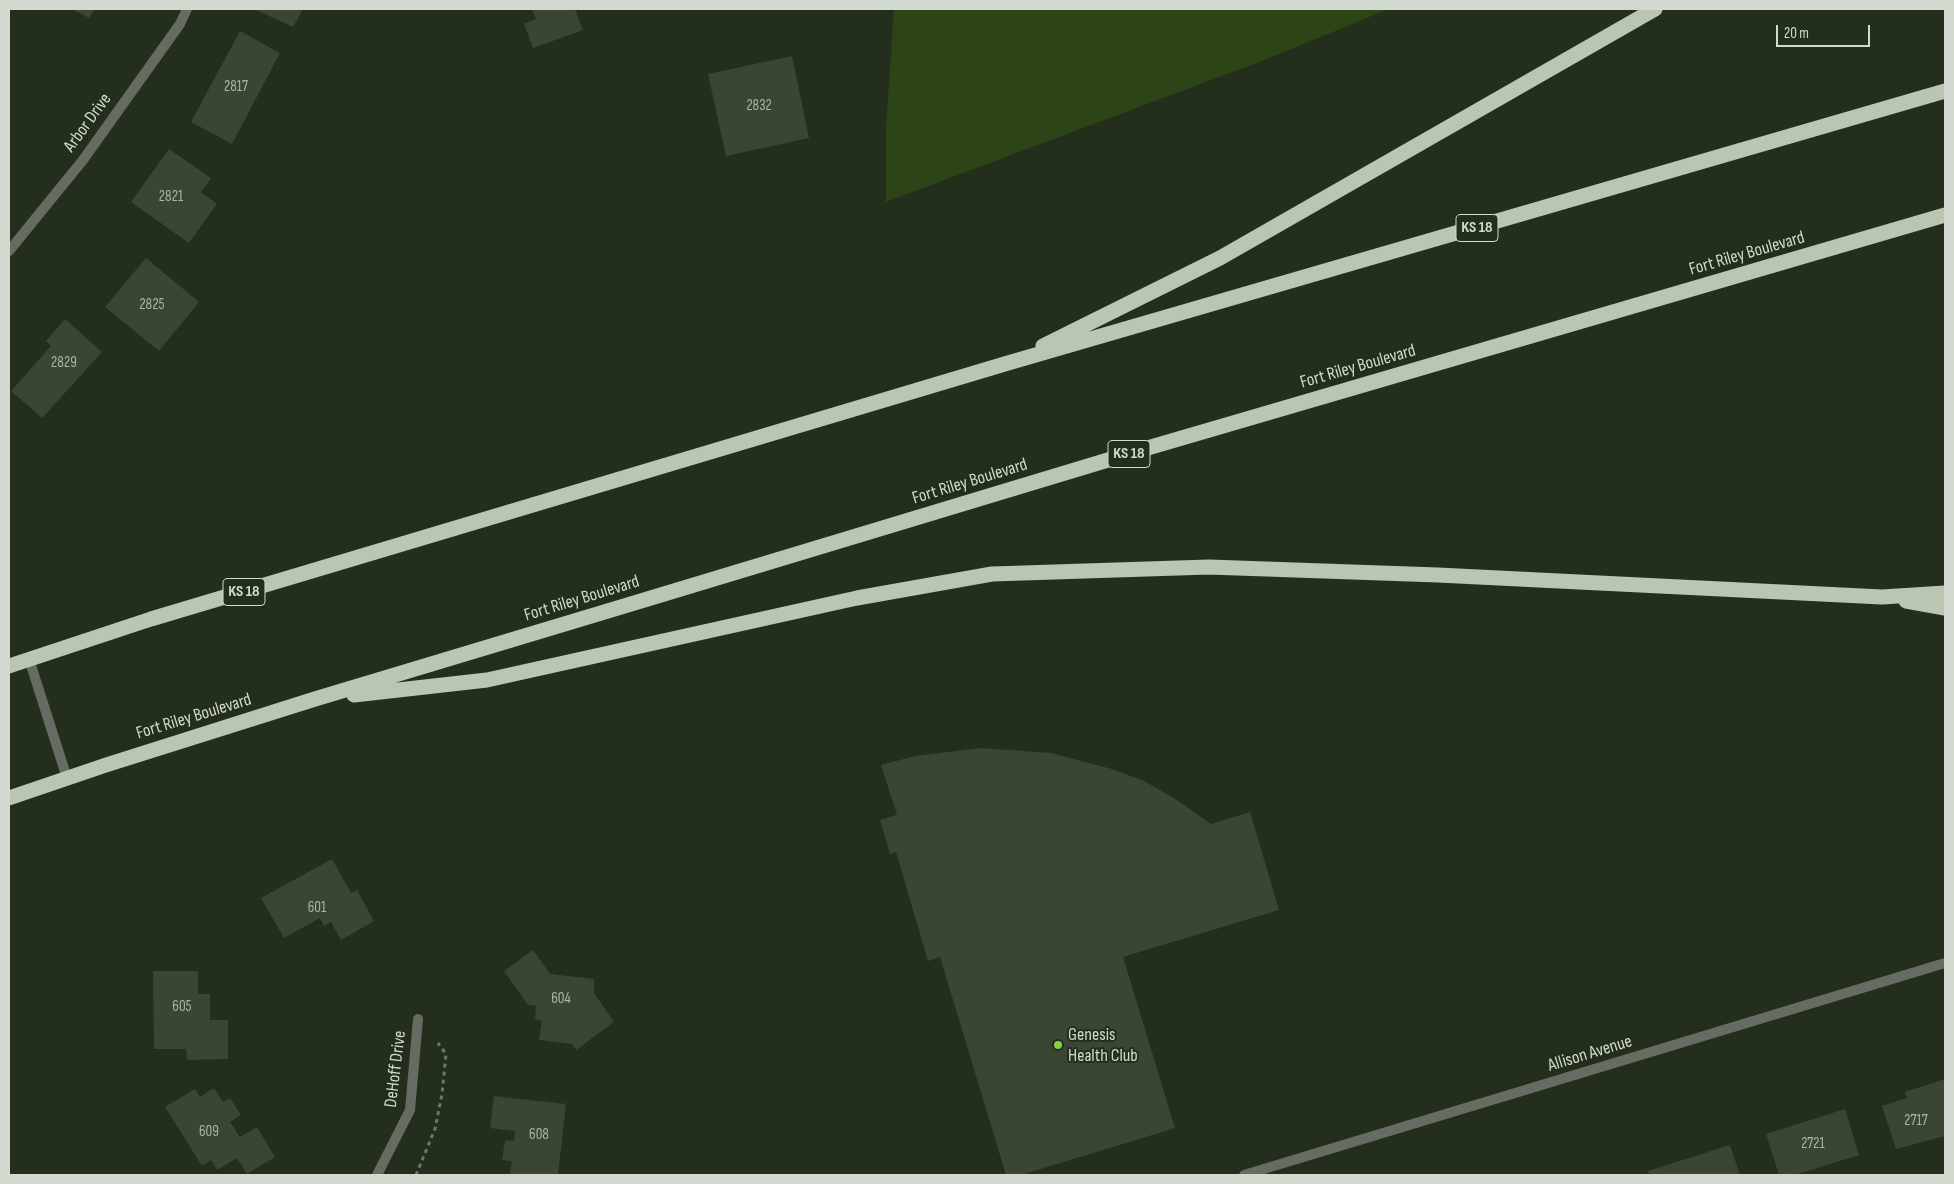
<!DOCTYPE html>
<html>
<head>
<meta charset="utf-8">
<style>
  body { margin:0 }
  #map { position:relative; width:1954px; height:1184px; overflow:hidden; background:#242e1d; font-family:"Sofia Sans Condensed",sans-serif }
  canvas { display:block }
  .frame { position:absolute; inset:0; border:10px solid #d2d9ce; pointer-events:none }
  .scale { position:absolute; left:1776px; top:25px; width:94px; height:22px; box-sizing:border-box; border:2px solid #d2d9ce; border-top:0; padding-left:6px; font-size:15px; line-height:18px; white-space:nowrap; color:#d2d9ce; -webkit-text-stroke:4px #242e1d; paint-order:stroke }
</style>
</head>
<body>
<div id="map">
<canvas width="1954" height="1184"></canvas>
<div class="frame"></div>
<div class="scale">20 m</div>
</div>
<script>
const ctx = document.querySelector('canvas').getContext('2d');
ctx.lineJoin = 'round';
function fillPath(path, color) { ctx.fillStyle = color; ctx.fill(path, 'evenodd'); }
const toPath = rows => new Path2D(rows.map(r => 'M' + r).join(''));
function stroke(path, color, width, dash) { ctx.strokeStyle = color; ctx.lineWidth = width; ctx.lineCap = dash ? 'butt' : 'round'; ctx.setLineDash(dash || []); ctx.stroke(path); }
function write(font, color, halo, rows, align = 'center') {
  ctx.font = font + ' "Sofia Sans Condensed",sans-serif'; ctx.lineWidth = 4; ctx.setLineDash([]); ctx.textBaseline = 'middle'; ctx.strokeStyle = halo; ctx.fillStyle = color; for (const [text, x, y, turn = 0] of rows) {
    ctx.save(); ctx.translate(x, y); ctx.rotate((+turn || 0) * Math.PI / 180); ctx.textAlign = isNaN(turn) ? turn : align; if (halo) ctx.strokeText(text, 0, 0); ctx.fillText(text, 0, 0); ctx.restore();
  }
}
const green = toPath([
  [894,9,1389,9,1259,62,886,202,886,128]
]);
const building = toPath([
  [72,9,95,9,89,18],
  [254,9,303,9,293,27],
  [532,9,575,9,583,30,533,48,524,24,536,19],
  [240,31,280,53,232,144,191,122],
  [792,56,809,138,726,156,708,74],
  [169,149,211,178,201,192,217,204,189,243,131,202],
  [146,258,199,302,159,351,105,307],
  [65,319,102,352,42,418,11,391,51,346,46,341],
  [981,748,1051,753,1112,769,1144,781,1174,798,1211,824,1250,812,1279,910,1123,957,1175,1128,1021,1175,1006,1175,940,957,928,961,896,852,890,854,880,820,897,815,881,765,915,756],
  [332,859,351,893,357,890,374,921,341,940,331,922,324,926,320,918,284,938,261,898],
  [533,950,550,974,594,979,594,993,614,1022,576,1050,572,1044,539,1040,542,1021,535,1019,536,1006,528,1005,504,971],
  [153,971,198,971,198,994,210,994,210,1020,228,1020,228,1059,187,1060,186,1049,154,1049],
  [1945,1079,1945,1136,1896,1149,1882,1106,1907,1098,1905,1092],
  [214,1088,223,1102,230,1098,241,1115,230,1122,240,1137,257,1127,275,1157,247,1174,237,1158,217,1170,211,1160,202,1166,165,1107,195,1089,200,1097],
  [494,1096,566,1104,558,1175,510,1175,512,1161,502,1160,505,1140,514,1141,515,1131,490,1128],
  [1845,1109,1859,1155,1795,1175,1779,1175,1766,1134],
  [1730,1145,1740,1175,1649,1175,1648,1171]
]);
const path = toPath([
  [416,1175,435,1129,442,1094,446,1054,438,1043]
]);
const lane = toPath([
  [29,659,67,778]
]);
const street = toPath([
  [9,251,83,160,180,24,187,9],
  [377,1175,410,1110,418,1019],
  [1244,1175,1945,963]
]);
const highway = toPath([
  [1043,346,1220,258,1655,9],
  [1906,601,1945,608],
  [9,666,151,619,1008,363,1945,91],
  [354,695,487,680,857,598,992,574,1209,567,1438,575,1882,597,1945,593],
  [9,798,106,765,315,699,621,607,1151,447,1945,215]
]);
const markers = [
  [1058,1045,5,"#8ace47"]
];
const numberNames = [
  ["2817",236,87],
  ["2832",759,106],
  ["2821",171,197],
  ["2825",152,305],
  ["2829",64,363],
  ["601",317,908],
  ["604",561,999],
  ["605",182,1007],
  ["2717",1916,1121],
  ["609",209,1132],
  ["608",539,1135],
  ["2721",1813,1144]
];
const shields = [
  [1477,228,42],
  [1129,454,42],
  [244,592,42]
];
const shieldNames = [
  ["KS 18",1477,228],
  ["KS 18",1129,454],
  ["KS 18",244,592]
];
const streetNames = [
  ["Arbor Drive",88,123,-54],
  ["Fort Riley Boulevard",1747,254,-16],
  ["Fort Riley Boulevard",1358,367,-16],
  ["Fort Riley Boulevard",970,482,-17],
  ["Fort Riley Boulevard",582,599,-17],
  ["Fort Riley Boulevard",194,717,-17],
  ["Allison Avenue",1590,1054,-17],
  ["DeHoff Drive",396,1069,-83]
];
const poiNames = [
  ["Genesis",1068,1035],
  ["Health Club",1068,1056]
];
fillPath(green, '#2c4416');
fillPath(building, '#3b4533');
stroke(path, '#6e7768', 3, [4, 4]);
stroke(lane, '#676c63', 10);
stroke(street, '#676c63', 10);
stroke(highway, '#bac6b1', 15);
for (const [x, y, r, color] of markers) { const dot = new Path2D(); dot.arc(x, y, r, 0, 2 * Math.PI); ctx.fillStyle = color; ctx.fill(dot); stroke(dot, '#242e1d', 2); }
write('15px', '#acb4a7', null, numberNames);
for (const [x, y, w] of shields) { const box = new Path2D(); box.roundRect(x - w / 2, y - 13.5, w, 27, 4); ctx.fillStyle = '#242e1d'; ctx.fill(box); stroke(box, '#d2d9ce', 1); }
write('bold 16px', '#d2d9ce', null, shieldNames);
write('18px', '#d2d9ce', '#242e1d', streetNames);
write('18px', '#d2d9ce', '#242e1d', poiNames, 'left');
</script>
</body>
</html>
